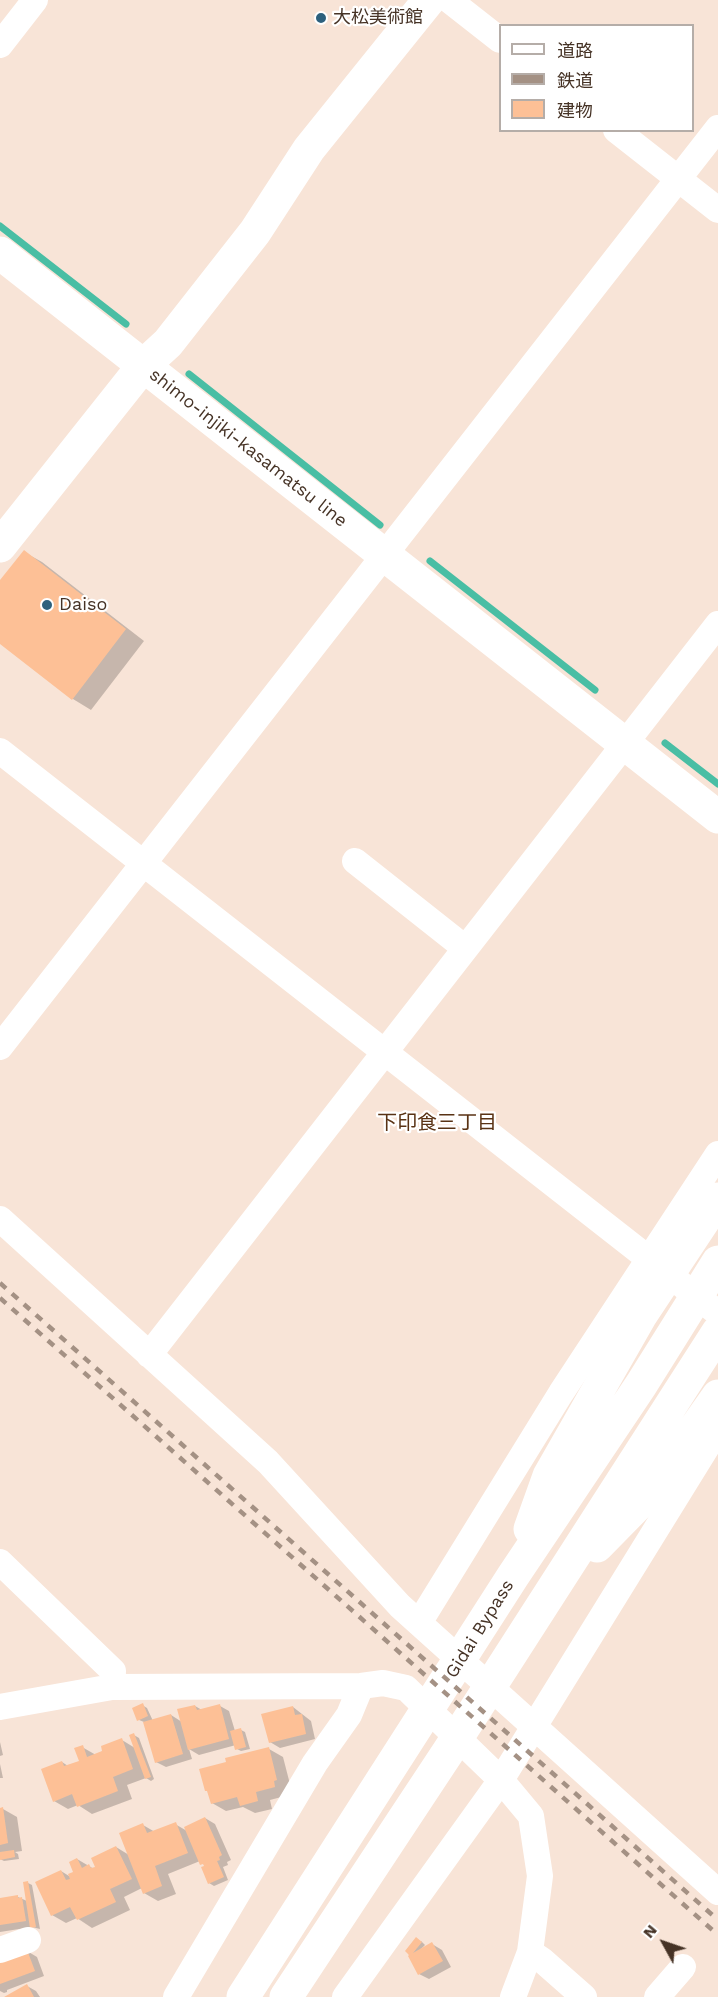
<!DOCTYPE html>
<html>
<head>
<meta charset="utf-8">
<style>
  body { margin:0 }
  #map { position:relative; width:718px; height:1997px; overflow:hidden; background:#f8e4d7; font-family:"Work Sans","Noto Sans JP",sans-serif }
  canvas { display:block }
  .legend { position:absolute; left:499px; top:24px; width:195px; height:108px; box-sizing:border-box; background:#fff; border:2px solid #b5ada8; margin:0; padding:8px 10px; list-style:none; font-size:18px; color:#463326 }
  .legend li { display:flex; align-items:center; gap:12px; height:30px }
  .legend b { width:30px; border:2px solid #b5ada8 }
  .north { position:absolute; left:634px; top:1913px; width:60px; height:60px; -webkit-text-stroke:4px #fff; paint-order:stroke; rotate:310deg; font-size:16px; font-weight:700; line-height:24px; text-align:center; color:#463326 }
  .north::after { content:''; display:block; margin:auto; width:21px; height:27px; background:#463326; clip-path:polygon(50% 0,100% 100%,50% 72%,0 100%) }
</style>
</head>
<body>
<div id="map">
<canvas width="718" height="1997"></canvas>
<ul class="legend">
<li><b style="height:8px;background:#fff"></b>道路</li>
<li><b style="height:8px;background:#a49184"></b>鉄道</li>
<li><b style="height:16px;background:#fdc096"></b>建物</li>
</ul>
<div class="north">N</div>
</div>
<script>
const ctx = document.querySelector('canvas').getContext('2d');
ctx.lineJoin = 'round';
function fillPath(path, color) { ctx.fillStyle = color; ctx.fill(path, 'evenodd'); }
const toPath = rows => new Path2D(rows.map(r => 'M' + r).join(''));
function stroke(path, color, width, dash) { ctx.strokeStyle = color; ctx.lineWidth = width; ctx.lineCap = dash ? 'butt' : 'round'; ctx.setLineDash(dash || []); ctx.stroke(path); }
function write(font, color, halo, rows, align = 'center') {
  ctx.font = font + ' "Work Sans","Noto Sans JP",sans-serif'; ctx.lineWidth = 4.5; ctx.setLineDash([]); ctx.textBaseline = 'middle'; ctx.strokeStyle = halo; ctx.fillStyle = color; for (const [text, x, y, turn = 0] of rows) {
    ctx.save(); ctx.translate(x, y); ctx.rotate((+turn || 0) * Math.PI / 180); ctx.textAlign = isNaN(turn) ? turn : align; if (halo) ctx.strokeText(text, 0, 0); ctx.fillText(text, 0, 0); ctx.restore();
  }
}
const shadow = toPath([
  [24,552,42,562,144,641,91,710,73,699,0,642,0,583],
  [142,1705,147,1708,153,1721,171,1715,182,1722,195,1706,202,1710,220,1706,229,1711,235,1731,241,1730,245,1732,250,1749,241,1751,237,1749,236,1745,199,1755,189,1749,192,1759,166,1767,156,1762,144,1722,139,1720],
  [293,1707,311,1721,315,1739,280,1748,270,1742],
  [134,1735,139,1738,154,1779,151,1781,146,1778,127,1785,132,1799,92,1814,78,1805,68,1809,54,1801,62,1762,68,1766,81,1761,82,1747,96,1755,122,1740,135,1748],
  [0,1742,3,1755,0,1756],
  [269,1749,283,1757,291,1788,289,1795,270,1800,272,1809,255,1813,243,1807,226,1811,212,1803,227,1763],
  [0,1764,3,1778,0,1778],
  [0,1809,3,1809,17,1817,22,1851,15,1852,18,1854,19,1859,4,1861,0,1859],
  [205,1818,215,1824,231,1860,227,1862,228,1865,223,1867,228,1880,214,1886,209,1883,207,1867,200,1861,168,1874,176,1894,158,1901,144,1893,142,1888,124,1897,130,1910,92,1928,77,1918,66,1923,52,1915,61,1871,69,1876,75,1872,77,1859,94,1869,116,1847,129,1855,143,1825,155,1832,175,1824,187,1831],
  [28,1883,32,1885,40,1929,32,1927,0,1932,0,1899,18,1897,27,1901],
  [421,1941,425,1945,420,1950,432,1944,442,1950,451,1967,429,1979,419,1974,407,1951],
  [27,1951,37,1957,44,1976,7,1990,7,1992,4,1993,0,1991,0,1961],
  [27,1986,36,1991,40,1997,7,1997]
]);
const stream = toPath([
  [0,226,126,324],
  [189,374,380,525],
  [430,561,595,690],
  [665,743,718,784]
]);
const building = toPath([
  [24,550,126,629,72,700,0,644,0,580],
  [143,1703,148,1716,137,1721,132,1708],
  [220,1704,229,1739,188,1750,177,1709,195,1705,197,1710],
  [293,1706,295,1715,302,1714,306,1734,269,1743,261,1714],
  [171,1714,183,1754,155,1763,143,1722],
  [241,1728,246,1747,235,1750,230,1731],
  [134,1733,151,1777,145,1779,129,1735],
  [122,1738,133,1769,113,1777,118,1791,77,1807,72,1794,53,1802,41,1769,62,1761,64,1766,79,1761,74,1748,83,1745,87,1757,102,1751,101,1746],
  [269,1747,277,1780,274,1781,275,1787,256,1792,258,1801,240,1806,237,1797,211,1804,207,1791,205,1791,199,1769,226,1762,225,1758],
  [3,1807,8,1843,0,1845,0,1808],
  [205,1817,222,1855,219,1857,220,1860,217,1861,224,1877,208,1884,201,1867,204,1866,203,1864,200,1865,184,1827],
  [176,1822,188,1853,155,1866,162,1886,143,1894,119,1833,143,1823,147,1833],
  [116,1846,132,1879,110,1889,116,1902,77,1920,70,1907,51,1916,35,1882,61,1870,66,1880,70,1879,68,1874,73,1872,69,1862,77,1858,82,1868,89,1864,91,1868,95,1867,91,1858],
  [14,1850,15,1857,0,1860,0,1852],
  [28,1881,36,1927,30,1928,23,1882],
  [18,1895,18,1898,22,1897,26,1921,0,1925,0,1898],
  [416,1937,422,1942,413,1953,432,1942,443,1961,418,1975,408,1956,409,1955,405,1951],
  [27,1950,35,1971,0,1984,0,1960],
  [27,1984,34,1997,4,1997]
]);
const street = toPath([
  [449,0,500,40],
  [0,45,35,0],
  [616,130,718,210],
  [0,751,718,1313],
  [355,861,465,948],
  [0,1047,718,128],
  [0,1219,268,1462,400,1606,718,1892],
  [149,1355,718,624],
  [0,1562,113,1671,112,1687],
  [419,1623,561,1393,718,1154],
  [0,1707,112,1687,361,1686,383,1683,406,1688,501,1780,531,1816,540,1876,530,1952,513,1997],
  [0,1950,28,1940],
  [530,1952,542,1960,584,1997],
  [176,1997,315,1763,349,1715,361,1686],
  [345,1997,501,1780,718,1429],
  [657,1997,683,1967]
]);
const secondary = toPath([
  [0,253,718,817],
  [0,546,143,366,168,343,255,232,309,149,429,0]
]);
const highway = toPath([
  [530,1529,549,1476,641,1315,718,1199],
  [597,1546,651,1491,718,1396],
  [243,1997,513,1576,641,1385,718,1262],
  [286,1997,448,1752,718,1332]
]);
const rail = toPath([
  [0,1283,718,1920],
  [0,1298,718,1935]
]);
const markers = [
  [321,18,6,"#2d607d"],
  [47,605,6,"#2d607d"]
];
const poiNames = [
  ["大松美術館",333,18],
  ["Daiso",59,605]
];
const streetNames = [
  ["shimo-injiki-kasamatsu line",248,448,38],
  ["Gidai Bypass",480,1629,-58]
];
const neighbourhoodNames = [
  ["下印食三丁目",437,1123]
];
fillPath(shadow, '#0003');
stroke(stream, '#49bea4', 7);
fillPath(building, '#fdc096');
stroke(street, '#fff', 26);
stroke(secondary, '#fff', 33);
stroke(highway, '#fff', 33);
stroke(rail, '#a49184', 4.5, [8, 8]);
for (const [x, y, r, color] of markers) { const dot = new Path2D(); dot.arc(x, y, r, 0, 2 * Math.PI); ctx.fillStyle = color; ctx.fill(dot); stroke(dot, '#fff', 2); }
write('18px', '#463326', '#fff', poiNames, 'left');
write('18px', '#463326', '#fff', streetNames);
write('20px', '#593214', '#fff', neighbourhoodNames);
</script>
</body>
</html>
